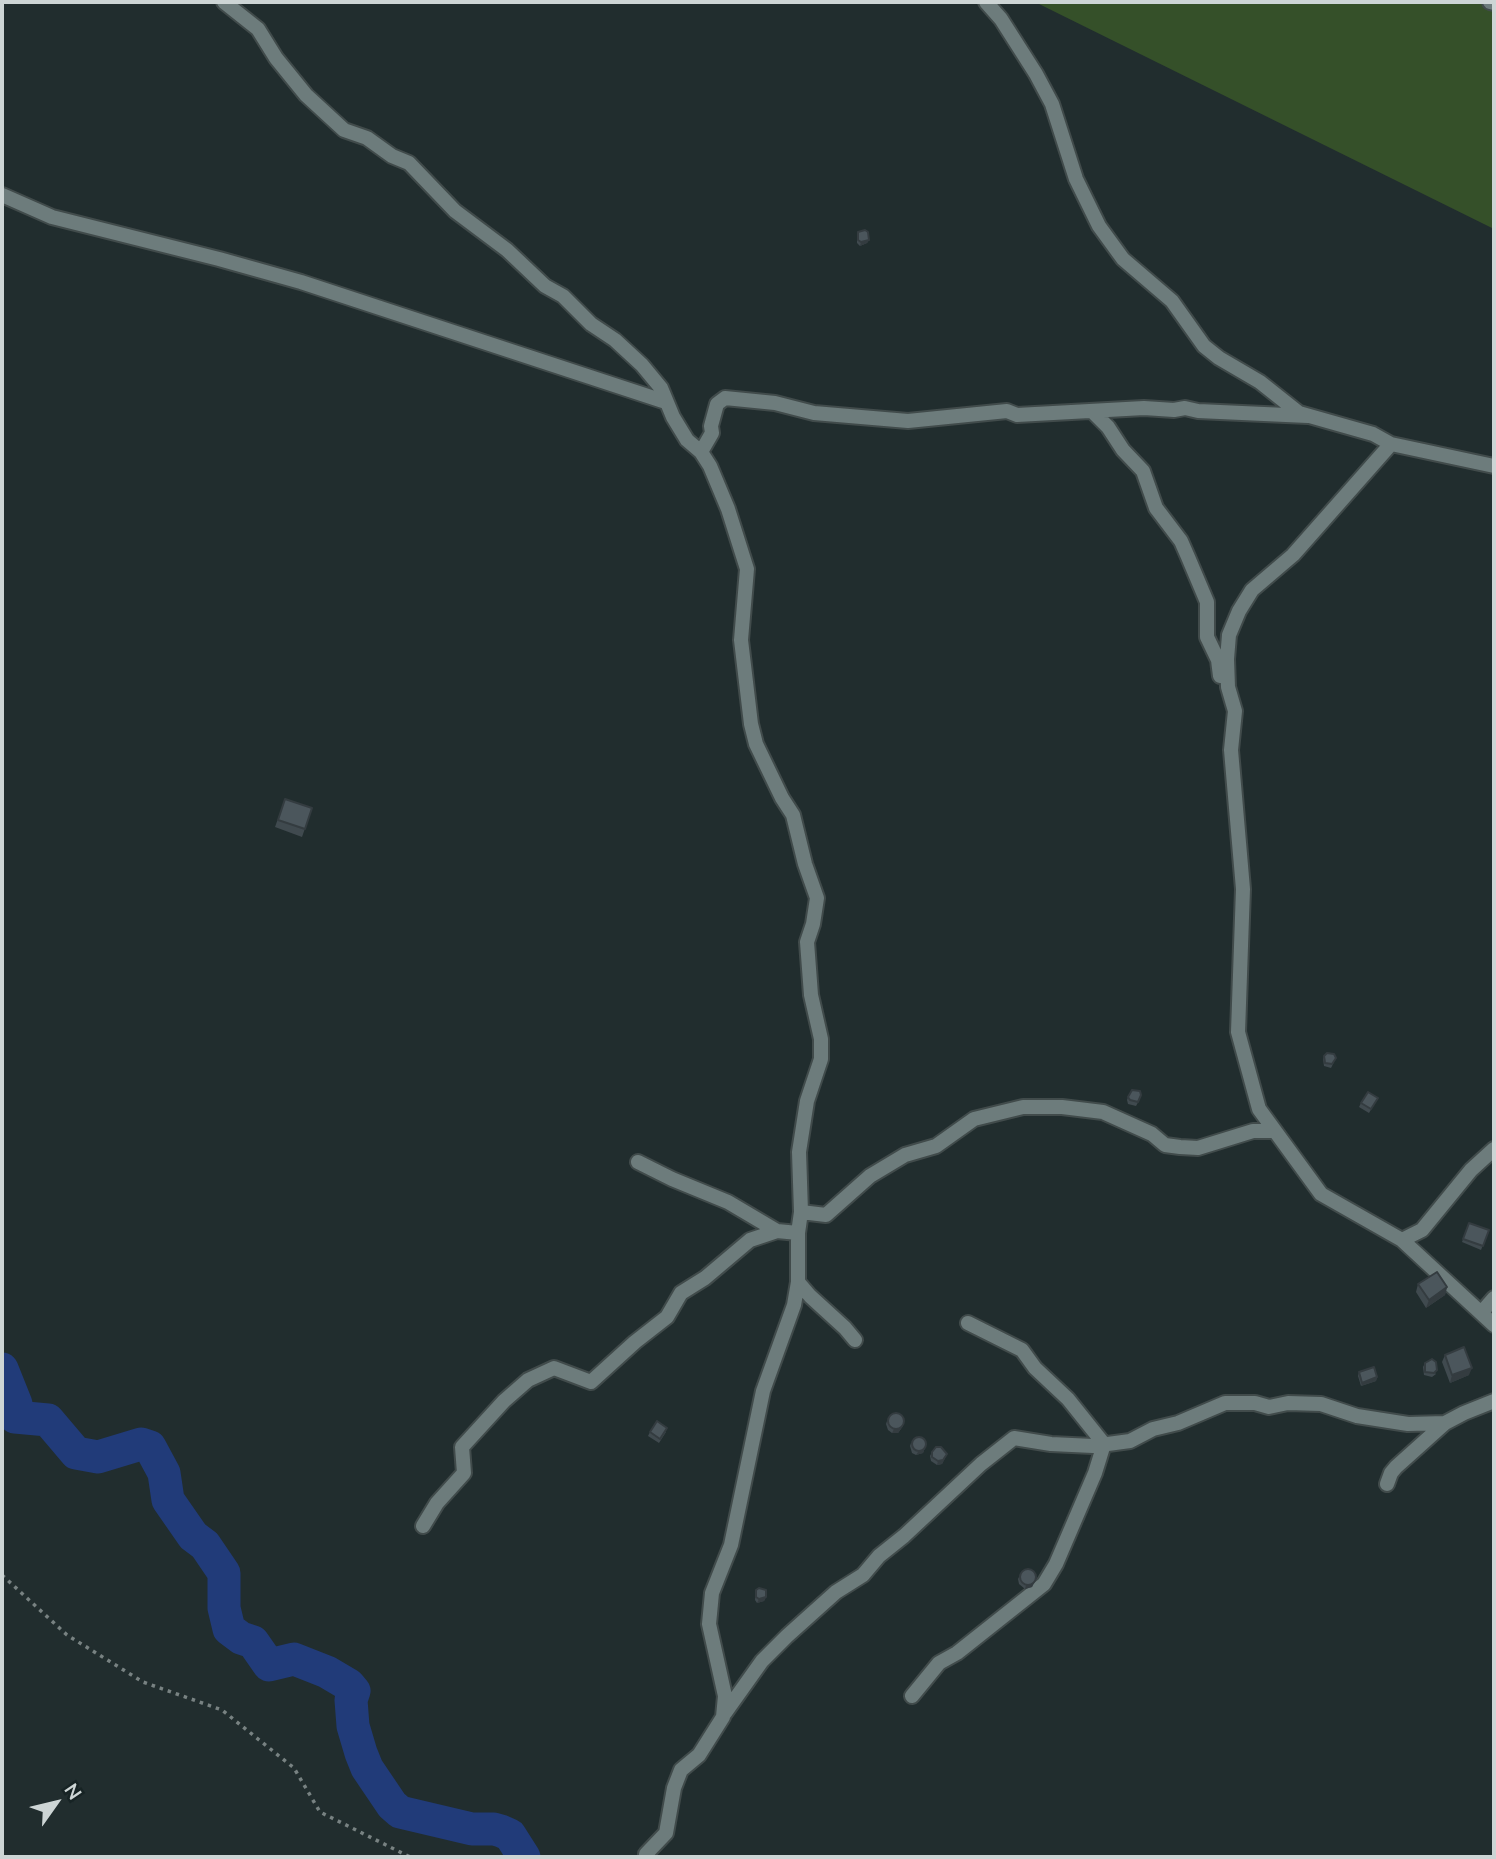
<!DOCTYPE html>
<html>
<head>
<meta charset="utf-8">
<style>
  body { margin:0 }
  #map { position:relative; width:1496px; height:1859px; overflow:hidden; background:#212d2e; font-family:Mulish,sans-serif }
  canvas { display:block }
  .frame { position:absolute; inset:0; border:4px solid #cdd5d5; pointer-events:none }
  .north { position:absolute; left:21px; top:1768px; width:70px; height:70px; -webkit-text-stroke:5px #172324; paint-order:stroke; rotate:56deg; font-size:19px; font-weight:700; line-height:28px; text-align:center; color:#cdd5d5 }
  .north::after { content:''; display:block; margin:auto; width:24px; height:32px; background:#cdd5d5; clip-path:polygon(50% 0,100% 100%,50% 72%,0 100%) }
</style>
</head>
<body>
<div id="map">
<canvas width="1496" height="1859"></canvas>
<div class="frame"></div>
<div class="north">N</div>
</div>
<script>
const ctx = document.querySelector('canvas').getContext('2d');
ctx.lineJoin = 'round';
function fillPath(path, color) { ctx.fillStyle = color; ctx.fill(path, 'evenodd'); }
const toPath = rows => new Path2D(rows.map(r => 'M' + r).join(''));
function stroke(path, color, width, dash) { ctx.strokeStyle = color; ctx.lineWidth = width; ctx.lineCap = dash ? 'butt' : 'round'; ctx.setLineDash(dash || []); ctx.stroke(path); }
const green = toPath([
  [1035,2,1494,2,1494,229]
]);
const river = toPath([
  [2,1369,16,1404,15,1417,48,1420,76,1453,98,1457,141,1444,150,1447,164,1473,168,1500,193,1536,205,1545,224,1573,224,1608,229,1629,241,1638,253,1642,269,1665,294,1659,327,1672,349,1685,354,1691,351,1700,353,1726,361,1753,367,1768,392,1805,400,1812,472,1829,494,1829,501,1831,510,1835,524,1857]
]);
const path = toPath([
  [2,1575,67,1635,143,1682,222,1710,294,1768,320,1812,410,1857]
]);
const minor = toPath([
  [224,2,258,29,276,58,306,95,344,130,367,138,392,156,409,163,455,211,507,250,545,286,563,296,591,324,615,340,642,365,661,388,673,417,687,440,701,452,710,466,728,509,747,569,741,640,751,724,756,744,782,798,793,815,805,864,817,898,813,924,807,942,811,995,821,1039,821,1059,807,1101,799,1152,801,1212,798,1233,798,1282,794,1305,763,1391,731,1545,712,1593,709,1624,725,1696,723,1717,699,1755,681,1770,674,1788,666,1833,646,1854],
  [986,2,1001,19,1036,74,1052,104,1076,179,1099,226,1123,259,1172,301,1204,346,1219,358,1260,382,1299,413,1373,434,1391,444],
  [1490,2,1494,3],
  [2,195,52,217,219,259,301,282,666,402],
  [1093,412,1108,427,1123,450,1143,471,1156,508,1181,541,1188,557,1207,602,1207,637,1218,660,1220,676],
  [701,452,712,433,711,426,717,404,725,398,775,403,814,413,908,421,1007,411,1017,415,1144,408,1174,410,1185,408,1198,411,1308,416],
  [1494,466,1391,444,1293,555,1252,590,1239,611,1229,635,1227,659,1228,687,1235,711,1231,750,1243,889,1238,1032,1259,1109,1321,1194,1402,1240,1494,1325],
  [638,1162,672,1179,728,1202,777,1231],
  [801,1212,826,1215,870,1176,905,1155,936,1146,974,1119,1023,1107,1062,1107,1103,1112,1152,1134,1165,1145,1180,1147,1198,1148,1253,1131,1275,1131],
  [1402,1240,1422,1230,1471,1170,1494,1149],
  [798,1282,810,1296,845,1328,855,1340],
  [1481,1313,1494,1298],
  [1387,1484,1391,1473,1396,1467,1445,1423],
  [423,1526,437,1503,464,1473,462,1447,504,1401,528,1380,554,1368,591,1382,635,1342,667,1317,681,1293,705,1278,750,1240,777,1231,798,1233],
  [912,1696,939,1663,957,1653,1044,1584,1056,1564,1095,1473,1104,1444,1068,1399,1035,1368,1022,1350,968,1323],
  [725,1713,762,1661,787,1636,836,1592,863,1575,879,1556,904,1536,981,1464,1014,1438,1051,1444,1093,1446,1130,1441,1153,1429,1178,1423,1225,1403,1255,1403,1269,1407,1288,1403,1321,1404,1357,1416,1408,1424,1445,1423,1464,1413,1494,1401]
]);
const wall = toPath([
  [858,232,869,240,867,243,860,246,857,243,857,236],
  [285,799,312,808,302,837,275,827],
  [1324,1056,1334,1062,1331,1068,1324,1066,1323,1059],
  [1128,1097,1140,1099,1136,1106,1128,1104,1127,1100],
  [1378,1098,1369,1113,1359,1107,1361,1103],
  [1469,1223,1489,1230,1481,1250,1462,1242],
  [1418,1284,1447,1287,1445,1295,1426,1308,1416,1292],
  [1445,1355,1469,1375,1450,1383,1442,1362],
  [1425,1363,1436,1374,1432,1377,1424,1375,1423,1367],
  [1359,1372,1377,1377,1376,1381,1361,1386,1358,1376],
  [887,1421,903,1426,898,1433,892,1433,888,1430,886,1424],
  [650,1432,666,1432,659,1443,648,1436],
  [911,1443,926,1445,923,1453,916,1455,912,1453,910,1446],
  [932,1452,947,1454,942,1464,937,1465,931,1461,930,1456],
  [1020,1575,1036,1579,1032,1587,1025,1589,1019,1584,1018,1579],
  [756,1590,766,1597,764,1601,757,1603,755,1600]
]);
const shadedWall = toPath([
  [869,240,867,243,860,246,861,242],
  [1447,1287,1445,1295,1426,1308,1429,1300],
  [1472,1368,1469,1375,1450,1383,1452,1375],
  [1377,1377,1376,1381,1361,1386,1362,1383],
  [904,1422,903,1426,898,1433,892,1433,894,1429],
  [924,1450,923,1453,916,1455,918,1452],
  [947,1454,942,1464,937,1465,938,1461],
  [1034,1583,1032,1587,1025,1589,1026,1585],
  [766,1597,764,1601,757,1603,759,1599]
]);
const building = toPath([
  [865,230,868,232,869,240,861,242,858,240,858,232,865,230],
  [285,799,312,808,305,829,278,820,285,799],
  [1327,1053,1334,1054,1336,1058,1332,1064,1325,1063,1324,1056,1327,1053],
  [1132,1090,1140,1091,1141,1095,1138,1102,1130,1100,1128,1097,1132,1090],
  [1368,1092,1378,1098,1371,1109,1361,1103,1368,1092],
  [1469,1223,1489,1230,1483,1246,1463,1239,1469,1223],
  [1437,1272,1447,1287,1429,1300,1418,1284,1437,1272],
  [1464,1347,1472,1368,1452,1375,1445,1355,1464,1347],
  [1432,1359,1436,1362,1437,1370,1434,1373,1425,1372,1425,1363,1432,1359],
  [1374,1367,1377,1377,1362,1383,1359,1372,1374,1367],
  '888 1421a8 8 0 1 1 16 0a8 8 0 1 1-16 0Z',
  [657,1421,667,1428,660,1439,650,1432,657,1421],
  '912 1444a7 7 0 1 1 14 0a7 7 0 1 1-14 0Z',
  [936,1447,941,1447,947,1454,943,1460,938,1461,932,1457,932,1452,936,1447],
  '1020 1577a8 8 0 1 1 16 0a8 8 0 1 1-16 0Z',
  [759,1588,766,1590,766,1597,759,1599,756,1597,756,1590,759,1588]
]);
fillPath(green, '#355029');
stroke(river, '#213b79', 33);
stroke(minor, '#414b4b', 18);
stroke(path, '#788282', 3.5, [3.5, 5]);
stroke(minor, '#6d7c7c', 14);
fillPath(wall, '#404a4f');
fillPath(shadedWall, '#343c40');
fillPath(building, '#4b565c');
stroke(building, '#343c40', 2);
</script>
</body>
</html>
